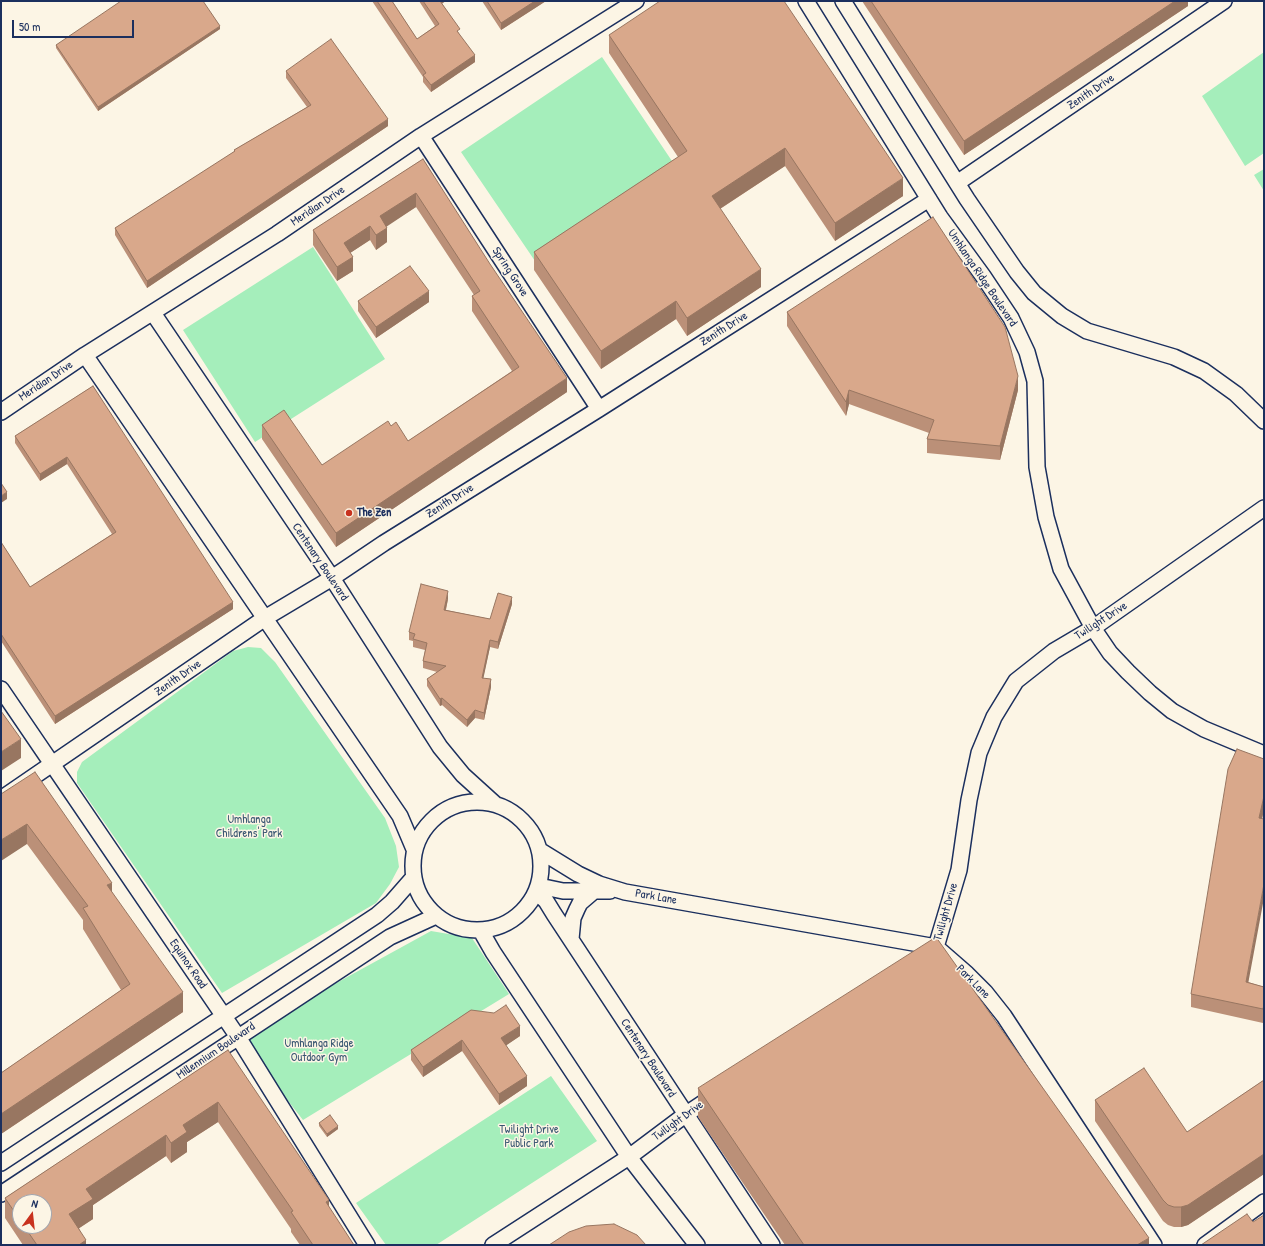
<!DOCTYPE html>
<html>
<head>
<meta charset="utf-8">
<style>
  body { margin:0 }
  #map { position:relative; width:1265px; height:1246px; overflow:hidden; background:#fcf5e5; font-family:"Patrick Hand",sans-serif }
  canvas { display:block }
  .frame { position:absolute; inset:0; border:2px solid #1b2f5e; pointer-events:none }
  .north { position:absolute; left:12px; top:1194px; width:40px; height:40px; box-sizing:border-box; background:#fcf5e5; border:1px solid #a2a6af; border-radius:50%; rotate:15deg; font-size:11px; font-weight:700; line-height:16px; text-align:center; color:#1b2f5e }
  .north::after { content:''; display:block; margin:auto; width:14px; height:18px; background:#c8321e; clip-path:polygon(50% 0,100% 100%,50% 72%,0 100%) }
  .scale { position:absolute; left:12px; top:20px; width:122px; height:18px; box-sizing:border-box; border:2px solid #1b2f5e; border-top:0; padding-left:5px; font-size:12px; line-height:14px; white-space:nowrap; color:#1b2f5e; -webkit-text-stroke:3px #fcf5e5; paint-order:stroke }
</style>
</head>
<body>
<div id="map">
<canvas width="1265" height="1246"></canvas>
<div class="frame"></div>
<div class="north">N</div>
<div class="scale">50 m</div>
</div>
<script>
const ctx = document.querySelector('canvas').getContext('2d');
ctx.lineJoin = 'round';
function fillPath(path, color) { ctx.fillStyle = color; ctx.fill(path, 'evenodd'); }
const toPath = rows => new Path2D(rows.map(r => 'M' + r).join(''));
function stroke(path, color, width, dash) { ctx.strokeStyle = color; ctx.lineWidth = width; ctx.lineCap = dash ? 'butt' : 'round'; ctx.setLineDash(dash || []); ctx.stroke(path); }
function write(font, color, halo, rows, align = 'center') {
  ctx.font = font + ' "Patrick Hand",sans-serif'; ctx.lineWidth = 3; ctx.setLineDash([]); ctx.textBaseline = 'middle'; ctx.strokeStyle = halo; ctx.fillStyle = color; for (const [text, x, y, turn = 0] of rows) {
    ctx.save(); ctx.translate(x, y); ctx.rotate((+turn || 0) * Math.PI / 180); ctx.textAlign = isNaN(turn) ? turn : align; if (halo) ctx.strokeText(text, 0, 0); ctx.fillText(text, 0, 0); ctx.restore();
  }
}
const green = toPath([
  [1264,52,1264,153,1245,166,1202,96],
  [602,57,676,167,535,261,461,152],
  [1264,169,1264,191,1254,175],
  [313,247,385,359,255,442,183,330],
  [248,647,261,648,275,662,385,818,396,846,399,867,390,884,376,903,222,993,77,783,77,772,82,762,233,651],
  [431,931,472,938,509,994,303,1120,238,1037],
  [551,1076,597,1141,436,1245,386,1245,356,1203]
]);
const street = toPath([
  [806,1,940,217,983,276,1011,318,1027,352,1035,381,1037,467,1046,517,1061,569,1093,628,1110,653,1128,672,1150,693,1172,711,1204,729,1264,754],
  [843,1,967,199,1017,272,1034,293,1062,316,1087,331,1174,357,1204,371,1236,394,1264,421],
  [421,136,599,409],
  [957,183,1224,1],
  [153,313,332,578,440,747,463,775,495,804],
  [85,355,400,816,414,849],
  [1,412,85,355,277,234,421,136,636,1],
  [1,689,238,1037,367,1245],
  [1,799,265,618,332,578,384,543,599,409,929,199],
  '413 866a64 64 0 1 1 128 0a64 64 0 1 1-128 0Z',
  [539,850,578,874,599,884,625,892,936,947,967,974,985,992,1004,1016,1154,1245],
  [539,886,563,891,610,891],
  [536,892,546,901,554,914,772,1245],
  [481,931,493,952,629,1157,697,1245],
  [571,939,573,918,577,909,580,903,594,891],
  [926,954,936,947,959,870,969,800,979,753,994,717,1016,681,1054,651,1093,628,1264,508],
  [1,1163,377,915,392,902,413,878],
  [1,1194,390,937,436,916],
  [493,1245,629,1157,685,1115,715,1095],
  [1205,1245,1264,1202]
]);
const wall = toPath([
  [372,1,392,1,417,39,435,26,419,1,446,1,442,3,475,62,431,92,423,82,423,77],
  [482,1,546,1,501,30],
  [862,1,1188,1,1188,6,964,155],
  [220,29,98,111,56,48,56,45],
  [609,35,903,196,835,241,785,166,720,209,761,287,687,336,676,319,601,369,534,270,534,252,678,157,609,53],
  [286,71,388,126,147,288,115,235,115,228,234,152,234,150,307,107,286,78],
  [423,159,567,392,336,547,262,439,262,425,322,465,391,426,408,441,512,371,472,311,472,296,474,295,416,207,386,226,387,242,376,250,370,240,350,253,353,271,337,281,313,245,313,230],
  [358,301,429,302,376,338,358,311],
  [787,312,1018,390,1000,460,927,453,927,439,929,433,849,404,846,416,787,326],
  [93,386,233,609,55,724,1,641,1,542,30,587,112,534,67,464,40,481,15,443,15,436],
  [448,599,446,610,490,619,512,604,498,649,490,647,483,678,491,687,484,720,475,718,467,727,442,705,440,706,427,686,427,679,437,672,423,668,423,661,425,650,413,647,413,641,409,640,409,632],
  [1264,759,1264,810,1262,819,1248,982,1264,987,1263,1023,1191,1007,1191,994],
  [1,794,112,892,183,1012,1,1134,1,1073,121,990,83,929,83,920,27,844],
  [471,1010,520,1036,506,1045,527,1086,499,1105,462,1051,423,1077,411,1060,411,1050],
  [228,1050,329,1208,354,1245,300,1245,291,1232,291,1229,218,1122,187,1142,187,1152,171,1163,166,1156,93,1205,93,1219,79,1228,86,1245,23,1245,5,1218,5,1198],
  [20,1202,44,1226,20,1226],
  [1264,1080,1264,1174,1188,1225,1181,1227,1174,1227,1168,1225,1163,1221,1095,1121,1095,1100,1187,1132],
  [698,1088,1149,1245,785,1245,698,1117],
  [319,1123,338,1129,327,1137,319,1126]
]);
const shadedWall = toPath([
  [438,1,446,1,438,6],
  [535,1,546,1,501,30,501,23],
  [1175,1,1188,1,1188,6,964,155,964,141],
  [220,26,220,29,98,111,98,107],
  [475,55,475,62,431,92,431,85],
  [388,119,388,126,147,288,147,281],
  [785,148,785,166,712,214,712,196],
  [903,178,903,196,835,241,835,223],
  [416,193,416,207,380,231,380,216],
  [370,226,370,240,344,257,344,243],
  [387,228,387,242,376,250,376,235],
  [353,257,353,271,337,281,337,267],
  [761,269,761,287,687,336,687,318],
  [429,291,429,302,376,338,376,327],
  [676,301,676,319,601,369,601,351],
  [1018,376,1018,390,1000,460,1000,446],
  [567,378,567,392,336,547,336,533],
  [849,390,849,404,846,416,846,402],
  [67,457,67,464,40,481,40,474],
  [7,492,7,499,1,503,1,496],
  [448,591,448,599,444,617,444,610],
  [512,597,512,604,498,649,498,642],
  [233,602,233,609,55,724,55,716],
  [490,640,490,647,482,685,482,678],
  [491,679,491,687,484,720,484,713],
  [442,698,442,705,440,706,440,699],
  [475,710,475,718,467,727,467,720],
  [21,739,21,758,1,771,1,752],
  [1264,796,1264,810,1259,832,1259,818],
  [27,824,27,844,1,861,1,840],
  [112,883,112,903,107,885],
  [1264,884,1264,898,1246,995,1246,982],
  [183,992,183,1012,1,1134,1,1114],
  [1264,1005,1264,1019,1263,1023,1263,1009],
  [520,1026,520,1036,501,1049,501,1038],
  [462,1040,462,1051,423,1077,423,1067],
  [527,1076,527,1086,499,1105,499,1094],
  [218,1102,218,1122,187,1142,187,1152,171,1163,171,1143,183,1125],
  [338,1126,338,1129,327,1137,327,1134],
  [166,1135,166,1156,93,1205,93,1219,69,1235,69,1214,86,1189],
  [1264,1154,1264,1174,1188,1225,1181,1227,1181,1207],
  [329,1200,329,1220,326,1202],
  [1149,1238,1149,1245,1137,1245],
  [86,1240,86,1245,79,1245]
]);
const building = toPath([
  [121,1,203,1,220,26,98,107,56,45,121,1],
  [377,1,392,1,417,39,439,24,423,1,440,1,460,29,457,31,475,55,431,85,423,75,426,73,377,1],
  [487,1,535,1,501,23,487,1],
  [660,1,784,1,903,178,835,223,785,148,712,196,761,269,687,318,676,301,601,351,534,252,687,151,609,35,660,1],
  [871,1,1175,1,964,141,871,1],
  [331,39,388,119,147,281,115,228,235,151,234,150,311,105,286,71,331,39],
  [423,159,490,264,567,378,336,533,262,425,284,410,322,465,388,421,391,426,396,422,408,441,519,367,472,296,480,291,416,193,380,216,387,228,376,235,370,226,344,243,353,257,337,267,313,230,423,159],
  [933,217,1005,327,1018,376,1000,446,927,439,934,420,849,390,846,402,787,312,933,217],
  [410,266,429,291,376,327,358,301,410,266],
  [93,386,233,602,55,716,1,634,1,542,30,587,116,532,67,457,40,474,15,436,93,386],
  [1,483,7,492,1,496,1,483],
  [421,584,448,591,444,610,490,619,498,593,512,597,498,642,490,640,482,678,491,679,484,713,475,710,467,720,442,698,440,699,427,679,446,666,423,661,427,643,413,639,415,634,409,632,421,584],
  [1,711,21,739,1,752,1,711],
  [1237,749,1264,759,1264,796,1259,818,1264,819,1264,884,1246,982,1264,987,1264,1005,1263,1009,1191,994,1228,769,1237,749],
  [35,772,112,883,107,885,183,992,1,1114,1,1073,130,984,83,908,88,906,27,824,1,840,1,794,35,772],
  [936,937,1149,1238,1137,1245,804,1245,698,1088,936,937],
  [506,1005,520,1026,501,1038,527,1076,499,1094,462,1040,423,1067,411,1050,471,1010,494,1013,506,1005],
  [228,1050,329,1200,326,1202,354,1245,313,1245,291,1212,293,1211,218,1102,183,1125,187,1132,171,1143,166,1135,86,1189,93,1199,69,1214,86,1240,79,1245,37,1245,24,1226,44,1226,44,1202,20,1202,20,1220,5,1198,228,1050],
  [1144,1068,1187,1132,1264,1080,1264,1154,1188,1205,1181,1207,1174,1207,1168,1205,1163,1200,1095,1100,1144,1068],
  [330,1115,338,1126,327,1134,319,1123,330,1115],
  [1247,1214,1253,1222,1264,1215,1264,1245,1201,1245,1247,1214],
  [614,1224,637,1235,646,1245,549,1245,569,1232,586,1226,614,1224]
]);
const markers = [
  [349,513,4,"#c8321e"]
];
const streetNames = [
  ["Zenith Drive",1091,92,-34],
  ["Meridian Drive",318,206,-34],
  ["Spring Grove",510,272,57],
  ["Umhlanga Ridge Boulevard",982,278,56],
  ["Zenith Drive",724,329,-32],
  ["Meridian Drive",46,381,-34],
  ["Zenith Drive",450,501,-32],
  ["Centenary Boulevard",320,562,56],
  ["Twilight Drive",1101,621,-33],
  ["Zenith Drive",178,678,-35],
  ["Park Lane",656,897,10],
  ["Twilight Drive",946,912,-74],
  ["Equinox Road",188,964,56],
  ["Park Lane",973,982,45],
  ["Millennium Boulevard",216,1051,-34],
  ["Centenary Boulevard",648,1058,57],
  ["Twilight Drive",678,1121,-36]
];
const poiNames = [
  ["The Zen",357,513]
];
const parkNames = [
  ["Umhlanga",249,820],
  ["Childrens' Park",249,834],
  ["Umhlanga Ridge",319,1044],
  ["Outdoor Gym",319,1058],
  ["Twilight Drive",529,1130],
  ["Public Park",529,1144]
];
fillPath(green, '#a5eebb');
stroke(street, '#1b2f5e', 18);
stroke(street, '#fcf5e5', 15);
fillPath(wall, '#bb9078');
fillPath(shadedWall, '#987661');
fillPath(building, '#d9a88b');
stroke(building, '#987661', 1);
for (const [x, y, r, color] of markers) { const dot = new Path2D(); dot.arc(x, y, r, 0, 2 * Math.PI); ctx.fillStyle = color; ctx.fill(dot); stroke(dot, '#fcf5e5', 1.5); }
write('12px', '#1b2f5e', '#fcf5e5', streetNames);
write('bold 12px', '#1b2f5e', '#fcf5e5', poiNames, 'left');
write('12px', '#375571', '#fcf5e5', parkNames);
</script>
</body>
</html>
